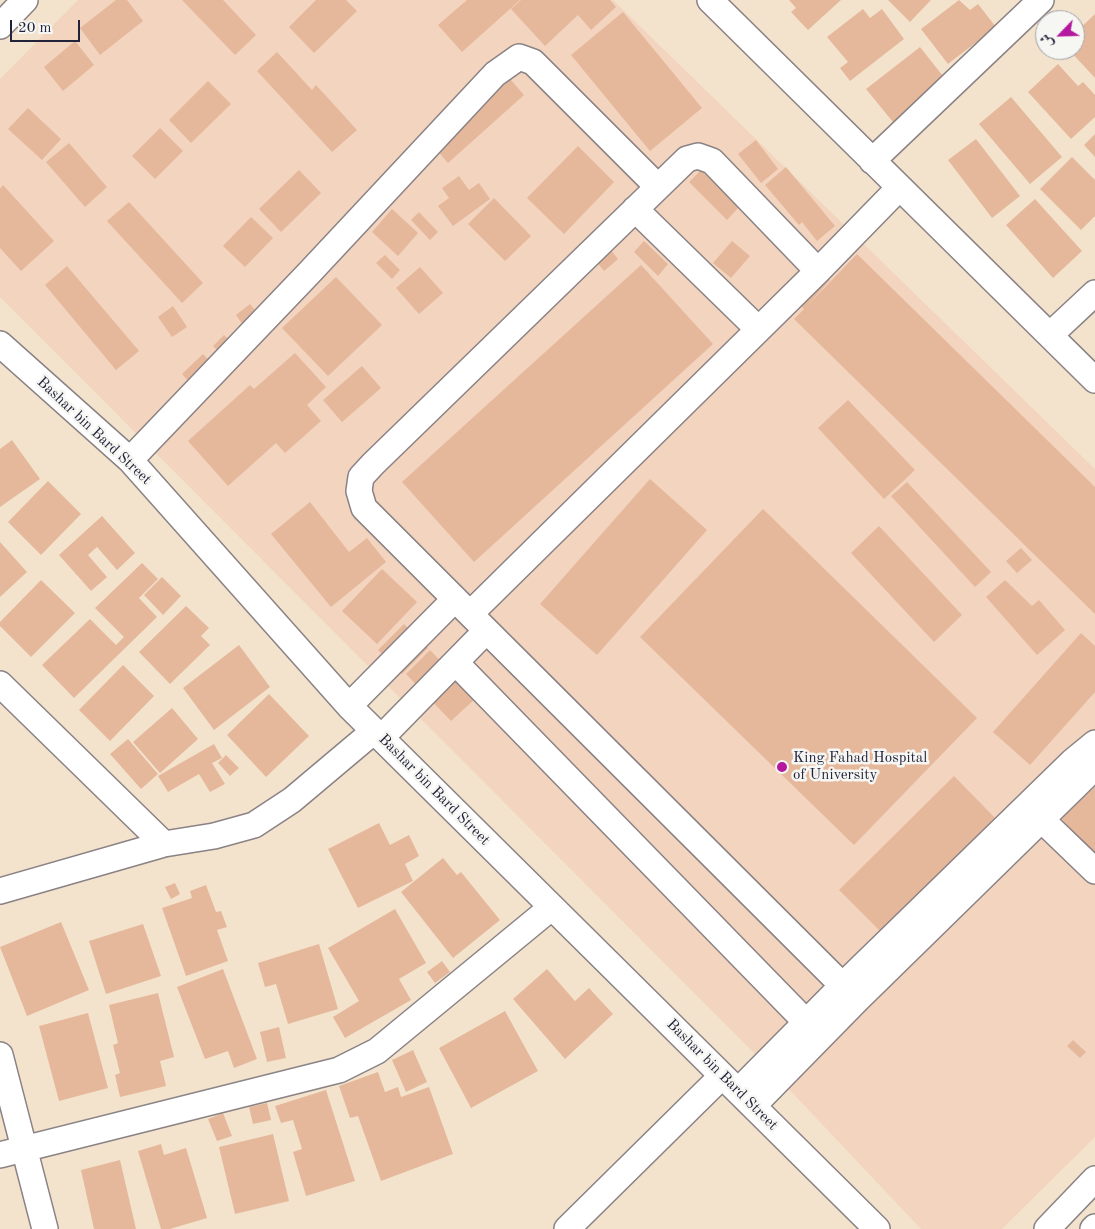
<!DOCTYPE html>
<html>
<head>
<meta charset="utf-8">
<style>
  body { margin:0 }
  #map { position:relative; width:1095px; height:1229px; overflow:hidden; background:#f3e3cd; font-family:"Old Standard TT",Amiri,serif }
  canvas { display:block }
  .north { position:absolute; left:1035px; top:10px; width:50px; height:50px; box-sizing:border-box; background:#f6f6f2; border:1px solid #a1a1a9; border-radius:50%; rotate:246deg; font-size:14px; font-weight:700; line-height:20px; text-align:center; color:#22223b }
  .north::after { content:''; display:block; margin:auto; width:18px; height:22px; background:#b5179e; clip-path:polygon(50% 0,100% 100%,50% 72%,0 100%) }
  .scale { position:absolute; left:10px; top:20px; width:70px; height:22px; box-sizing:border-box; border:2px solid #22223b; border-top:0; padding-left:6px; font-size:15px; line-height:18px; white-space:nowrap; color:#22223b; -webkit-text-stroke:4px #f6f6f2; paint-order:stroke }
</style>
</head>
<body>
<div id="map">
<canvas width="1095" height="1229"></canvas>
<div class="north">ش</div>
<div class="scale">20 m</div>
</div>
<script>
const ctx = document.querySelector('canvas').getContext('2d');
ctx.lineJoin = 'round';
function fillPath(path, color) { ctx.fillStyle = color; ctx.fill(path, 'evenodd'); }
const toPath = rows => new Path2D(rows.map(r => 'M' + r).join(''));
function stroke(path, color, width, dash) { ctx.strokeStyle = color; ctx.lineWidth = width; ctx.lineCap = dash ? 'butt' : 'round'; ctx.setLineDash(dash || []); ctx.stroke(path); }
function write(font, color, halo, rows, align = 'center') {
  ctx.font = font + ' "Old Standard TT",serif'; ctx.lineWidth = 5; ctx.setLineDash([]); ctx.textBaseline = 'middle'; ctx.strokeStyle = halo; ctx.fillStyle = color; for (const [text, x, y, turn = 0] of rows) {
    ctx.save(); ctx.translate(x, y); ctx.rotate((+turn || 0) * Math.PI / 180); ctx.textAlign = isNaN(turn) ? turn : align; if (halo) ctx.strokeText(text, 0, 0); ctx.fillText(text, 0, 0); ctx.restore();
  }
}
const built = toPath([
  [78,0,613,0,1095,469,1095,1137,1002,1229,921,1229,765,1064,0,297,0,79]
]);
const building = toPath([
  [116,0,127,0,143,21,100,55,80,28],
  [182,0,223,0,256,35,235,55],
  [316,0,346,0,357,11,314,53,289,27],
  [467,0,520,0,462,52,438,25],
  [521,0,610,0,616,7,591,30,578,15,545,46,511,9],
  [789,0,841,0,808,30,791,12,796,8],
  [888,0,931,0,910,22],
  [959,0,970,10,978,4,996,27,948,64,921,29],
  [863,9,870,18,882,9,904,39,850,81,840,68,848,62,827,37],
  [623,12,702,108,650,151,571,55],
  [1095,14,1095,78,1069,50,1075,50,1075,33],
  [75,41,94,65,63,91,44,67],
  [920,47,950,85,897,127,866,89],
  [277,52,312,90,316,85,357,130,332,152,257,71],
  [1058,64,1078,86,1083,82,1095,95,1095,117,1071,139,1028,92],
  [510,79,524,95,448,163,434,147],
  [208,81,231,104,191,143,169,120],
  [1011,97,1062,157,1030,184,979,124],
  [28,108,61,139,42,160,8,129],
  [160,128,183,151,155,179,132,156],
  [1095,134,1095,157,1084,145],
  [976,139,1020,196,992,218,948,160],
  [756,140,778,169,761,183,738,154],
  [69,143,107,187,85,207,46,162],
  [578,146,614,182,564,234,527,198],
  [1072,157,1095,180,1095,216,1081,230,1040,189],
  [786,167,835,226,817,241,802,222,799,225,765,185],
  [299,170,321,193,281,232,259,209],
  [701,170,739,207,727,220,689,182],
  [459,176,469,190,479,183,490,199,453,226,438,206,449,198,442,188],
  [3,185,54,241,21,271,0,248,0,189],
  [494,198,531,236,505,261,468,224],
  [1035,199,1082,251,1053,278,1006,225],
  [129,202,203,283,182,303,107,221],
  [392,209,418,233,398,256,372,232],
  [419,212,438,232,430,240,411,220],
  [251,217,273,238,245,267,223,246],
  [644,241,668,264,658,276,634,252],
  [732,241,750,256,731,278,713,263],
  [610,249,618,259,604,271,595,260],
  [857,254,1095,487,1095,614,794,319,804,309,795,300,822,272,830,280,806,307],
  [385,255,400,270,392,279,376,263],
  [641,265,713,344,474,562,402,482],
  [67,266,139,351,116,370,45,285],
  [420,267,443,293,419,314,396,288],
  [336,277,382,325,328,376,282,328],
  [250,304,263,320,248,332,236,315],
  [173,306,187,327,172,337,158,317],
  [224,335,234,345,223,356,213,346],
  [295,353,326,387,307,405,321,421,285,453,276,443,228,486,188,441,250,385,254,389],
  [203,354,213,364,192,385,182,374],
  [362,366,381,388,342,422,323,400],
  [848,400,915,470,884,499,818,428],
  [12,440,40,479,0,507,0,449],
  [650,479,707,530,597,655,540,604],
  [48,481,81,514,41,555,8,522],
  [907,482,991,572,975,587,891,496],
  [310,502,349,552,367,538,386,562,331,607,271,534],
  [763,509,977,718,854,845,640,637],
  [102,516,135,553,117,570,97,547,88,555,107,577,91,591,59,555],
  [879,526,962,615,934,642,851,553],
  [0,542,27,572,0,597],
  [1021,548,1032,560,1017,573,1006,561],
  [142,563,158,579,139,598,157,617,74,698,42,665,90,619,116,645,124,637,95,608],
  [382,569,417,602,377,644,342,611],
  [162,577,181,596,163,615,144,595],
  [41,580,75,613,31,657,0,626,0,622],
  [1005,580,1032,606,1039,600,1065,630,1037,655,986,597],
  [186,606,209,628,201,636,210,645,170,684,139,652],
  [404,624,428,648,402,674,378,650],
  [1081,633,1095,646,1095,692,1030,765,993,732],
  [239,645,270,687,214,730,183,688],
  [430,650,476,698,451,721,406,674],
  [123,665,154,696,110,741,79,710],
  [269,694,309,736,266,777,227,735],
  [172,708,198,739,160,773,133,742],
  [128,739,158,774,141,789,110,754],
  [214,744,222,758,212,763,225,784,210,792,199,774,168,792,158,776],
  [226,755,239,768,230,776,218,763],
  [954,776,995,818,880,931,839,890],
  [1095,787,1095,856,1061,818],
  [379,823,390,845,409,835,419,856,405,864,413,881,358,908,328,849],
  [443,858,457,875,461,872,500,920,453,958,401,892],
  [175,883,180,894,171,899,165,887],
  [206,885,216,912,221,911,227,927,217,930,228,961,186,976,162,908,192,898,190,891],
  [395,909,426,963,399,979,411,1000,345,1038,333,1017,359,1001,328,948],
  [61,922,89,990,27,1016,0,947],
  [143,924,161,976,106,994,89,941],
  [319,944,338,1009,288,1024,276,984,265,987,258,963],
  [442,961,450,972,435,983,427,972],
  [223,969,257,1059,234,1068,228,1051,205,1059,177,987],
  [547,969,575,1001,589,988,613,1014,565,1059,513,999],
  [158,993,174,1057,160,1061,166,1086,120,1097,115,1075,120,1073,113,1045,118,1043,109,1005],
  [505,1011,538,1071,471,1108,439,1048],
  [88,1013,108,1088,59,1101,39,1026],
  [279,1027,286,1058,267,1062,260,1032],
  [1073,1040,1086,1052,1080,1058,1067,1046],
  [413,1050,427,1082,406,1092,392,1060],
  [378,1072,385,1092,398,1087,401,1097,429,1087,453,1154,381,1181,358,1116,350,1118,339,1086],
  [326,1090,355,1181,306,1196,293,1152,302,1149,293,1120,281,1123,275,1106],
  [267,1103,271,1120,253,1124,249,1107],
  [223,1113,232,1136,217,1141,208,1119],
  [273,1134,289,1201,235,1214,219,1147],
  [161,1144,164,1155,186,1148,207,1218,170,1229,161,1229,138,1151],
  [120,1160,136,1229,94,1229,81,1170]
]);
const minor = toPath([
  [710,0,1095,380],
  [0,26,25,0],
  [872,161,1041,0],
  [635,209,758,329],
  [818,271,712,161,698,156,687,159,373,464,361,477,359,491,364,508,470,614,818,271,899,188],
  [1050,335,1095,293],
  [0,344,130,460,349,706,877,1229],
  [130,460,309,273,495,74,519,57,533,62,658,187],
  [470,614,857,1000],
  [456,663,807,1023],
  [0,684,164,844],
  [349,706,455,599],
  [381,738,486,631],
  [1042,820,1095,871],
  [0,891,164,844,214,836,254,825,292,800,374,731],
  [0,1055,45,1229],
  [738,1091,843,985,1073,761,1095,743],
  [753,1106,857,1000,1095,767],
  [0,1155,339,1070,377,1051,552,907],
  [567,1229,722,1076],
  [1047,1229,1095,1179],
  [1093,1229,1095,1227]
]);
const markers = [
  [782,767,6,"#b5179e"]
];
const streetNames = [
  ["Bashar bin Bard Street",94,431,43],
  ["Bashar bin Bard Street",434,790,45],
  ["Bashar bin Bard Street",722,1075,45]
];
const poiNames = [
  ["King Fahad Hospital",793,758],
  ["of University",793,775]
];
fillPath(built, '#f3d4bf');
fillPath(building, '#e6b89b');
stroke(minor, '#8a8284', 28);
stroke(minor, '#fff', 25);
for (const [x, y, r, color] of markers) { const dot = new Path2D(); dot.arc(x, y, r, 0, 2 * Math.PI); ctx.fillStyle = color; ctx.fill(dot); stroke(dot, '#f6f6f2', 2); }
write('15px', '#22223b', '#f6f6f2', streetNames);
write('15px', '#22223b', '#f6f6f2', poiNames, 'left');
</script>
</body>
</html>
